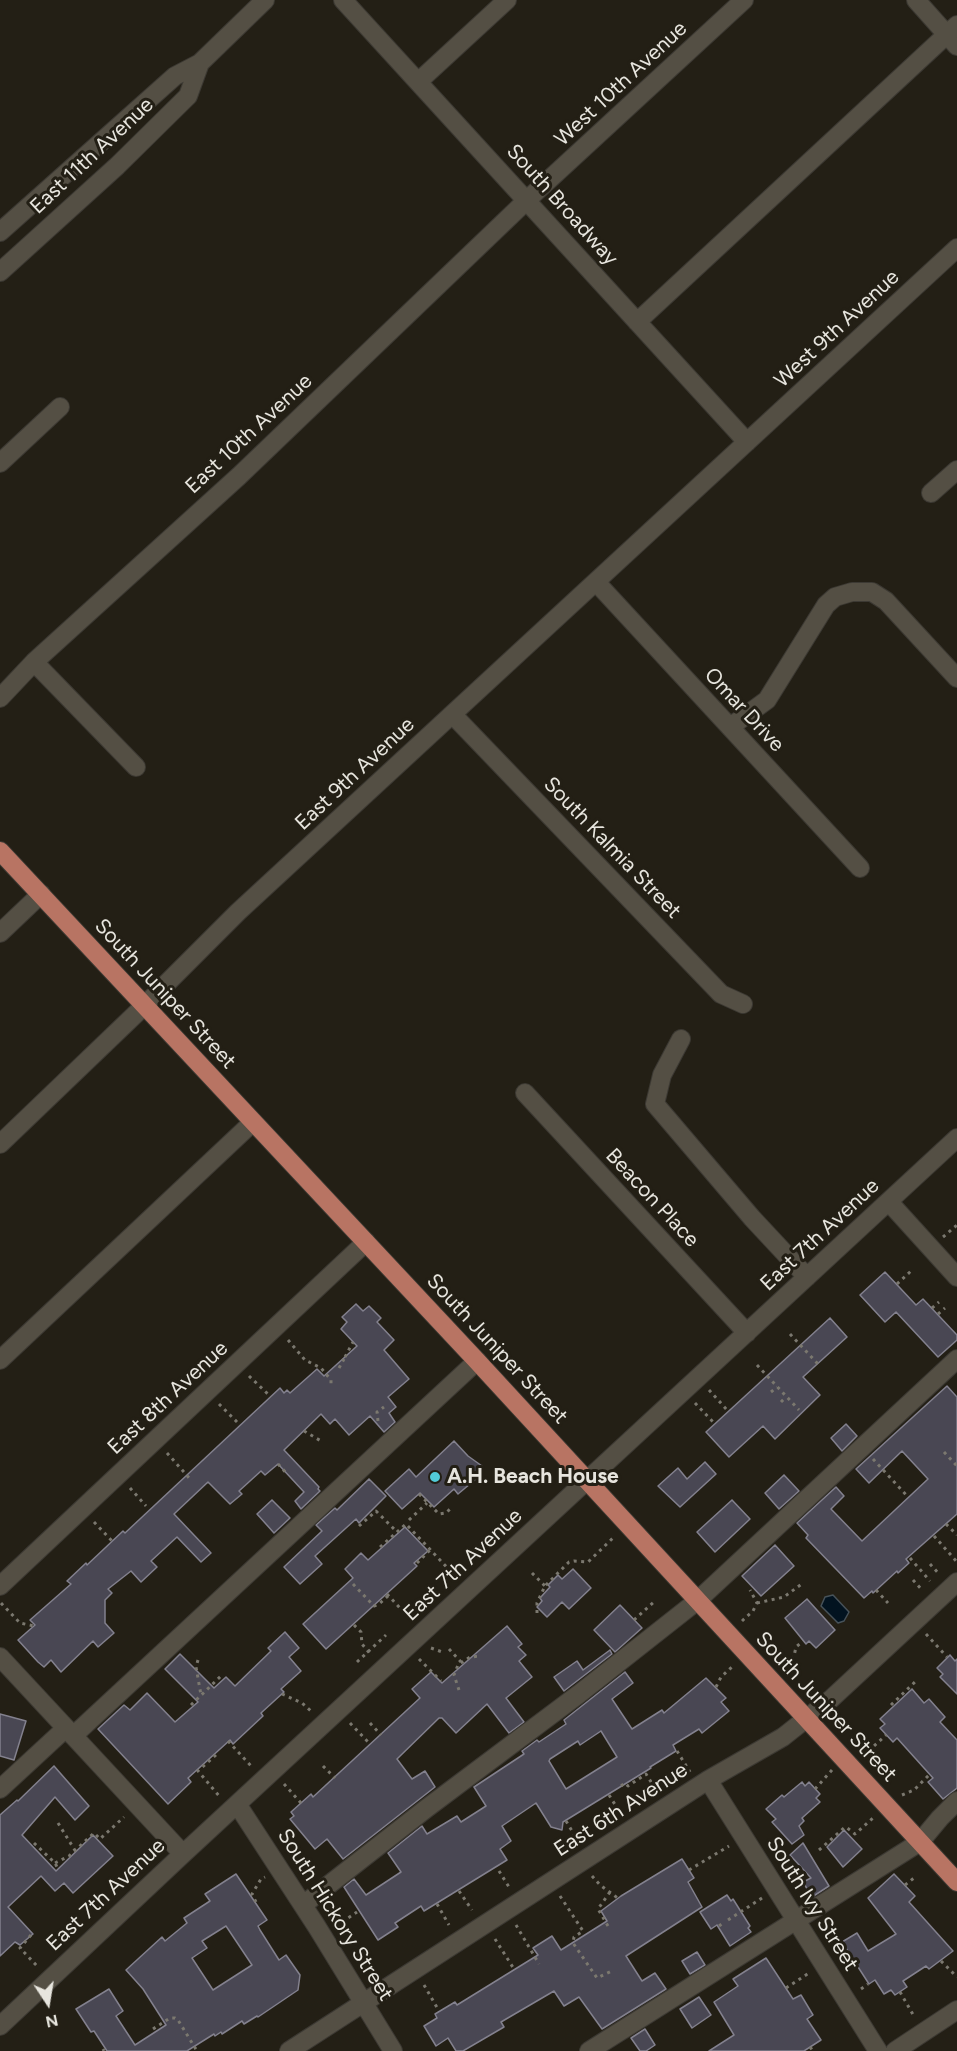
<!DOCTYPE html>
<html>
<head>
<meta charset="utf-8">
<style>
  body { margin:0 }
  #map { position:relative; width:957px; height:2051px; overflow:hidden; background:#231f15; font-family:Figtree,sans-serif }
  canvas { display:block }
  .north { position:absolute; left:18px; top:1973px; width:60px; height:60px; -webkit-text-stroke:4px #231f15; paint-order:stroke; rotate:168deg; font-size:16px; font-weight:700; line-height:24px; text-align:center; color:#e7e5de }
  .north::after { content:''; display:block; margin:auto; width:21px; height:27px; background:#e7e5de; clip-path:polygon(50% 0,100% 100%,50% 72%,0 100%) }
</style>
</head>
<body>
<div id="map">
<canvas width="957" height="2051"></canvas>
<div class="north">N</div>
</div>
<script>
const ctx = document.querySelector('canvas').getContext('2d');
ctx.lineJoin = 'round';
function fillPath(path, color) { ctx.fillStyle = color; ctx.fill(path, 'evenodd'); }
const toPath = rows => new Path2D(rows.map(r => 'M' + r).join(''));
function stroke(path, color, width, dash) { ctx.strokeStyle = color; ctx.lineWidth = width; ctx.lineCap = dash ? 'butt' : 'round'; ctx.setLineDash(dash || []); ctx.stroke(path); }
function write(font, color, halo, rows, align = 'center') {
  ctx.font = font + ' Figtree,sans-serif'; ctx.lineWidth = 6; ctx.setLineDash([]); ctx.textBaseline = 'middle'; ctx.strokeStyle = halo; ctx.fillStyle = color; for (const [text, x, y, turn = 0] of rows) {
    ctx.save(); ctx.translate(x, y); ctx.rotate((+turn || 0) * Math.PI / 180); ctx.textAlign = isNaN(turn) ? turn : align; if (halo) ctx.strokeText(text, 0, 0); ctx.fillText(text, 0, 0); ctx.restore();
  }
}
const water = toPath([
  [833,1595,849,1612,844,1621,838,1623,821,1606,825,1597,833,1595]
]);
const building = toPath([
  [885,1272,916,1305,923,1299,957,1335,957,1340,938,1357,896,1312,885,1322,860,1295,885,1272],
  [356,1304,363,1311,369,1306,381,1318,377,1322,394,1340,384,1350,409,1379,388,1397,396,1407,389,1413,395,1422,384,1432,370,1416,349,1435,335,1419,330,1424,321,1414,284,1450,319,1487,318,1489,320,1491,301,1509,295,1501,304,1492,278,1464,265,1475,261,1471,239,1491,242,1494,230,1504,208,1482,174,1514,211,1553,201,1562,177,1537,151,1561,157,1567,141,1582,131,1571,108,1589,112,1593,105,1600,105,1623,114,1633,98,1647,93,1641,61,1672,51,1660,44,1667,38,1662,18,1640,35,1625,30,1620,71,1584,67,1581,86,1563,87,1565,123,1531,125,1533,280,1388,284,1393,287,1390,290,1393,317,1369,324,1376,357,1346,341,1329,347,1322,342,1317,356,1304],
  [830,1318,847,1337,803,1377,820,1395,775,1439,763,1426,729,1457,706,1432,830,1318],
  [947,1386,957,1397,957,1514,906,1559,909,1563,898,1573,897,1571,873,1593,872,1591,864,1598,806,1538,808,1535,797,1523,836,1487,844,1496,831,1509,862,1541,928,1479,902,1451,869,1483,856,1469,947,1386],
  [846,1424,857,1436,842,1451,831,1438,846,1424],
  [454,1441,468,1456,482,1466,482,1474,458,1494,454,1489,434,1507,420,1493,402,1509,385,1491,409,1469,416,1477,454,1441],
  [705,1462,716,1474,680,1507,658,1486,678,1468,687,1479,705,1462],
  [784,1475,799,1491,779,1509,765,1493,784,1475],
  [369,1479,386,1496,359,1523,356,1519,315,1556,322,1564,300,1584,284,1567,322,1531,316,1525,335,1508,337,1510,369,1479],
  [272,1500,290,1518,274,1533,257,1514,272,1500],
  [732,1500,750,1519,715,1552,697,1532,732,1500],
  [405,1527,428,1551,414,1563,417,1566,326,1649,303,1624,353,1578,345,1569,361,1553,368,1560,405,1527],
  [775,1545,794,1566,761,1596,742,1576,775,1545],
  [573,1569,591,1588,569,1609,562,1602,547,1617,537,1607,542,1601,540,1598,550,1587,548,1585,558,1575,562,1579,573,1569],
  [807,1599,835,1630,816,1648,809,1641,806,1644,785,1618,807,1599],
  [620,1605,642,1628,615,1652,594,1630,620,1605],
  [507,1626,522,1644,518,1647,526,1655,519,1661,532,1677,506,1698,524,1722,509,1733,487,1704,456,1733,442,1718,439,1718,397,1759,412,1779,425,1771,435,1787,343,1859,327,1839,315,1849,290,1819,294,1816,291,1812,311,1794,313,1797,420,1698,412,1689,431,1672,442,1683,507,1626],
  [285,1632,299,1648,289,1657,301,1671,281,1689,284,1692,261,1713,263,1716,233,1744,230,1740,188,1778,191,1782,168,1804,98,1729,124,1705,130,1710,147,1693,175,1722,198,1702,165,1669,180,1654,214,1688,226,1677,235,1686,271,1651,268,1648,285,1632],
  [610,1650,612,1654,564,1691,554,1677,577,1661,583,1670,610,1650],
  [950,1655,955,1661,957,1659,957,1694,940,1677,943,1674,937,1668,950,1655],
  [625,1672,633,1683,612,1699,632,1729,662,1710,664,1713,706,1678,726,1698,721,1702,729,1711,702,1733,699,1729,673,1745,676,1751,650,1767,651,1768,563,1822,562,1830,551,1827,536,1803,502,1826,511,1841,500,1849,507,1860,424,1911,421,1906,395,1923,398,1927,378,1940,344,1887,354,1879,366,1895,401,1872,388,1853,422,1826,427,1834,457,1816,461,1822,486,1806,474,1787,524,1754,522,1751,537,1740,539,1742,566,1724,564,1720,625,1672],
  [601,1731,617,1757,566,1789,549,1761,550,1759,578,1741,580,1745,601,1731],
  [912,1689,924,1703,929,1699,945,1717,940,1722,957,1740,957,1788,943,1799,928,1782,933,1778,897,1738,893,1742,880,1728,885,1724,880,1719,912,1689],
  [0,1714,26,1721,14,1760,0,1756,0,1714],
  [54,1766,89,1806,75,1820,55,1797,22,1835,56,1871,93,1835,113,1856,73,1893,64,1883,55,1891,41,1876,8,1907,33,1934,20,1945,15,1942,0,1956,0,1815,17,1800,18,1801,54,1766],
  [802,1782,805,1786,809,1782,820,1794,816,1798,820,1802,802,1818,804,1821,799,1826,804,1835,792,1844,772,1822,776,1819,766,1809,782,1795,784,1797,802,1782],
  [844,1830,862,1849,843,1867,827,1847,844,1830],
  [803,1843,829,1886,812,1897,803,1882,811,1878,790,1855,803,1843],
  [682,1859,694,1878,688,1882,702,1907,626,1956,642,1981,655,1973,666,1989,602,2029,579,1997,564,2006,554,1991,501,2022,504,2027,463,2051,456,2051,448,2038,436,2046,424,2026,437,2018,435,2014,455,2002,457,2005,538,1955,533,1948,552,1936,561,1950,607,1921,601,1911,621,1896,682,1859],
  [236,1874,267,1920,258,1926,260,1930,279,1960,286,1955,300,1975,298,1990,258,2017,257,2016,244,2024,242,2021,222,2034,221,2032,215,2036,214,2034,187,2051,107,2051,94,2031,91,2032,76,2009,109,1989,123,2011,116,2016,135,2045,166,2025,143,1989,126,1970,162,1937,165,1941,187,1923,184,1918,210,1901,205,1894,236,1874],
  [226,1926,252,1965,213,1990,192,1958,207,1948,202,1941,226,1926],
  [894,1874,915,1896,909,1902,953,1951,929,1969,926,1966,903,1981,907,1987,895,1995,891,1990,884,1994,875,1980,869,1984,842,1942,857,1933,868,1951,896,1934,868,1898,894,1874],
  [727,1895,731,1901,733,1899,750,1926,748,1928,751,1932,730,1946,717,1925,711,1929,700,1912,727,1895],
  [697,1952,705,1965,690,1974,682,1961,697,1952],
  [766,1958,793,1999,801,1995,813,2015,807,2019,821,2040,804,2051,709,2051,734,2035,714,2002,738,1986,733,1979,766,1958],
  [699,1997,711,2015,692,2028,680,2009,699,1997],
  [645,2029,655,2045,646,2051,640,2051,631,2038,645,2029]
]);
const path = toPath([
  [943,1237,957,1225],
  [897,1284,911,1271],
  [932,1308,939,1302],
  [938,1314,945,1308],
  [790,1334,818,1364],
  [288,1340,305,1360,321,1368,331,1380,331,1384],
  [345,1357,353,1342],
  [757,1365,799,1410],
  [339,1368,344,1359],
  [249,1376,271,1397],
  [709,1390,728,1411],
  [771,1392,777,1387],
  [781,1402,786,1397],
  [695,1403,715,1424],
  [219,1404,237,1422],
  [378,1421,377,1412,384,1407],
  [304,1431,321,1441],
  [944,1452,957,1466],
  [167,1453,190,1479],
  [873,1459,908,1497],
  [278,1464,288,1475],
  [130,1488,146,1506],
  [419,1494,439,1514,446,1513,450,1509],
  [409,1520,427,1503],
  [94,1522,112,1541],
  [946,1524,957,1535],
  [359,1526,376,1511,397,1532],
  [934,1536,957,1562],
  [380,1547,406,1524,457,1578],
  [910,1558,930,1581],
  [417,1563,430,1550],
  [930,1564,940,1575],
  [532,1573,545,1586],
  [913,1580,923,1591],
  [353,1584,374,1606,379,1604,389,1595],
  [876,1590,888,1603],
  [387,1594,411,1620],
  [1,1603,20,1623,34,1626],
  [757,1603,784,1597,803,1583],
  [537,1613,537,1603,545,1586,569,1562,574,1561,588,1562,614,1537],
  [634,1620,656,1600],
  [742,1621,753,1611,757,1603,750,1590],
  [354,1625,361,1632,362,1644,372,1656],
  [926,1634,947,1657],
  [431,1648,445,1653],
  [449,1649,461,1662],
  [419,1659,441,1681],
  [791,1659,794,1656,796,1647,803,1641],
  [198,1660,196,1667,201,1695],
  [357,1662,386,1635],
  [716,1687,721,1677,734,1665],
  [459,1690,454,1675,458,1665,470,1657,481,1656],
  [282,1694,302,1703,312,1712],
  [191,1705,223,1674],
  [891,1705,917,1680],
  [350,1723,370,1744],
  [370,1723,381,1735],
  [228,1741,252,1767],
  [677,1751,690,1772],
  [216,1755,198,1771,220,1797],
  [863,1756,886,1735],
  [323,1766,335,1778],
  [284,1784,301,1803],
  [621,1786,625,1783,628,1786,646,1774,653,1785],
  [815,1789,832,1770],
  [609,1795,621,1814],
  [902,1795,914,1790,930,1774],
  [566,1821,580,1844],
  [58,1823,76,1852],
  [34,1843,55,1863,58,1869],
  [819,1850,844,1828,846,1827,855,1834,874,1817],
  [55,1863,69,1856,94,1833,100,1839,124,1817],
  [689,1870,729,1846],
  [499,1871,509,1887],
  [592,1876,600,1885,619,1899],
  [905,1885,914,1878],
  [459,1891,472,1910],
  [560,1896,583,1931,574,1937,573,1943,597,1978,612,1971],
  [256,1902,252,1894,261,1879,265,1877],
  [437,1904,449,1925],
  [728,1920,762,1898],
  [516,1925,539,1964],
  [336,1926,357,1912],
  [608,1926,598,1909,610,1892],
  [719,1926,723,1923],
  [31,1935,20,1948,38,1967],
  [495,1939,514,1969],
  [941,1961,957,1977],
  [424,1985,439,2011],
  [786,1988,809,1973],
  [861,1989,868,1984],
  [900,1992,915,2018],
  [153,2029,170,2018,175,2018,178,2020,197,2051],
  [810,2047,813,2051],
  [103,2049,104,2051]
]);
const minor = toPath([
  [343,0,747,442],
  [916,0,957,46],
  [418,82,507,0],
  [0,232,175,76,200,63,265,0],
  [0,272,117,166,188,96,200,63],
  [637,322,957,25],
  [0,463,60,407],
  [931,493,957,470],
  [596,582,860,868],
  [34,662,136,767],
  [0,698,34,662,239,476,527,200,744,0],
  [453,715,721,994,743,1004],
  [730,727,767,700,826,605,835,597,852,592,872,592,886,601,957,678],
  [0,933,41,894],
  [681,1039,662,1075,655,1104,752,1218,807,1277],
  [525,1093,747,1333],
  [0,1144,145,1005,238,912,957,248],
  [889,1202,957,1277],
  [0,1360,253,1122],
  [0,1586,366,1242],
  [0,1657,183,1854],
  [73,1736,477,1361],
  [708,1780,878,2051],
  [0,1789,66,1728],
  [237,1804,317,1927,393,2051],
  [303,1905,427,1808,579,1694,697,1601,957,1359],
  [0,2026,183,1854,957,1138],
  [289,2051,708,1780,783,1737,831,1699,957,1582],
  [589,2051,920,1842,940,1818,957,1801],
  [895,2051,957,2010]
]);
const major = toPath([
  [0,851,477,1361,957,1882]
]);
const markers = [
  [435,1477,6,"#52cbd8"]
];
const streetNames = [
  ["West 10th Avenue",621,84,-43],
  ["East 11th Avenue",92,156,-43],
  ["South Broadway",562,205,48],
  ["West 9th Avenue",837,329,-43],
  ["East 10th Avenue",249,434,-43],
  ["Omar Drive",744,710,47],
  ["East 9th Avenue",355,774,-43],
  ["South Kalmia Street",612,848,46],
  ["South Juniper Street",165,994,47],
  ["Beacon Place",652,1198,47],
  ["East 7th Avenue",820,1235,-43],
  ["South Juniper Street",497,1349,47],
  ["East 8th Avenue",168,1398,-43],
  ["East 7th Avenue",463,1565,-43],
  ["South Juniper Street",826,1707,47],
  ["East 6th Avenue",621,1810,-33],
  ["East 7th Avenue",106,1895,-43],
  ["South Ivy Street",812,1904,58],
  ["South Hickory Street",335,1915,58]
];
const poiNames = [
  ["A.H. Beach House",447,1477]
];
fillPath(water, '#021320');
stroke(water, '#475259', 1.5);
fillPath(building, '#494753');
stroke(building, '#83818e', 1.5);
stroke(minor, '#3c3933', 20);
stroke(major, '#3c3933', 20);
stroke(path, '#7b786f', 3, [3, 4.5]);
stroke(minor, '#544f44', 18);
stroke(major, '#b87463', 18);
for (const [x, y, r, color] of markers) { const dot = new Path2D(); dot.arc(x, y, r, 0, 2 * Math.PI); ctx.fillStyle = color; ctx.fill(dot); stroke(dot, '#231f15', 2); }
write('21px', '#e7e5de', '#231f15', streetNames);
write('bold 21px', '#e7e5de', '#231f15', poiNames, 'left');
</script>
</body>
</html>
